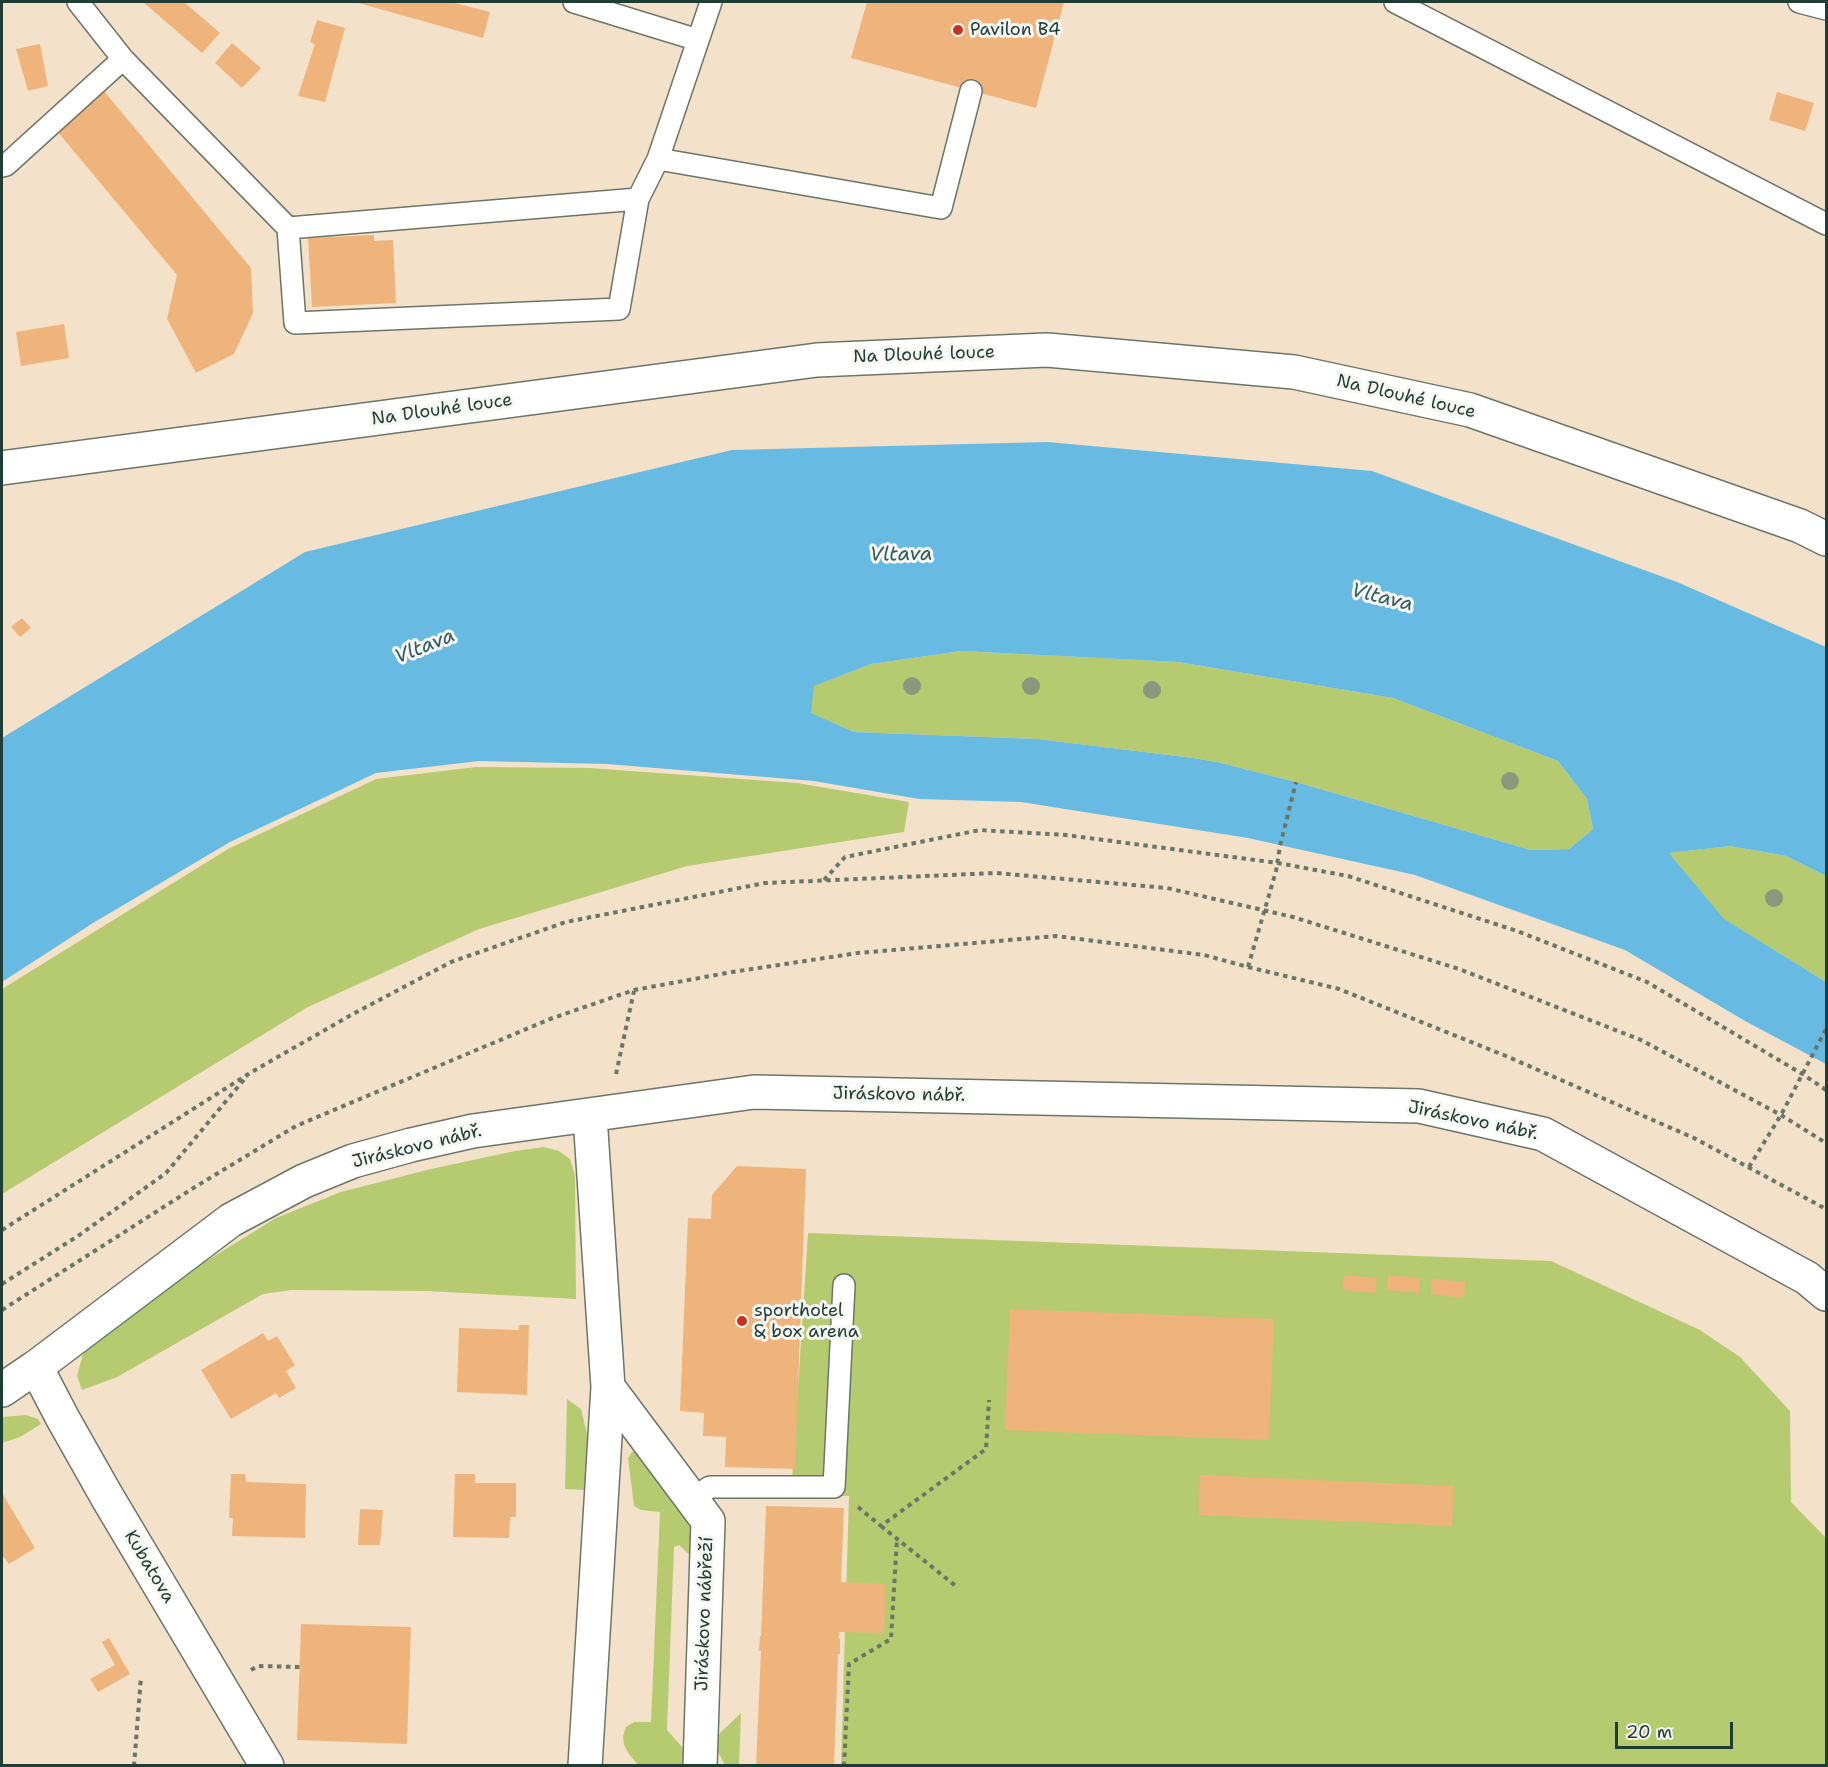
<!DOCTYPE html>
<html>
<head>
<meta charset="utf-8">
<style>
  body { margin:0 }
  #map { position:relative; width:1828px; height:1767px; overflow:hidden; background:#f4e1ca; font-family:"Shantell Sans",sans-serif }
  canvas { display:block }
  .frame { position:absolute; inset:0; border:3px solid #1f3d34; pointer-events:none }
  .scale { position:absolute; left:1615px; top:1722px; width:118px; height:27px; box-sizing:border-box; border:3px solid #1f3d34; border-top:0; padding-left:8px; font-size:18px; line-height:21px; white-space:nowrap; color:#1f3d34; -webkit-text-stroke:4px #f6f6f2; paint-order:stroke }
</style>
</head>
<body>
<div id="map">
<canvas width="1828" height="1767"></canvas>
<div class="frame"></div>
<div class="scale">20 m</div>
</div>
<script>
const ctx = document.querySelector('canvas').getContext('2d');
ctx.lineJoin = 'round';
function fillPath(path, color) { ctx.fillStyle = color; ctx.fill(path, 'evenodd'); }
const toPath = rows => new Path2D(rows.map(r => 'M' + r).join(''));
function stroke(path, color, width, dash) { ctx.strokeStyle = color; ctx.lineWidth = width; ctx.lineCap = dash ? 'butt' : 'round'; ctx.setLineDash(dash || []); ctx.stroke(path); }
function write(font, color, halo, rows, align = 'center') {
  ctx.font = font + ' "Shantell Sans",sans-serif'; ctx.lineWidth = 6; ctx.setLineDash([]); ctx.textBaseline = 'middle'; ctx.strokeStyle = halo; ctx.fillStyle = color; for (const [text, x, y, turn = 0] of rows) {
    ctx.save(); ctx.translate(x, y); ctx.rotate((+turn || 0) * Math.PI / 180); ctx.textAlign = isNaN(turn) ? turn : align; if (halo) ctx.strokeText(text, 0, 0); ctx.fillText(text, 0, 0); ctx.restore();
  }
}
const green = toPath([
  [961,651,1178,662,1393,698,1558,761,1587,799,1593,829,1569,849,1531,850,1296,782,1217,762,1193,758,1038,739,854,732,810,713,813,686,871,664],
  [476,767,589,768,797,783,909,802,904,832,687,866,479,929,308,1007,2,1194,2,989,228,849,376,779],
  [1730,846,1786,856,1826,876,1826,982,1723,919,1669,853],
  [544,1147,559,1151,570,1159,575,1175,576,1299,427,1291,291,1290,263,1294,117,1377,82,1390,77,1376,83,1354,100,1334,174,1281,276,1218,341,1192,431,1169,515,1151],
  [808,1233,1551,1261,1700,1330,1740,1357,1790,1411,1791,1502,1826,1538,1826,1765,841,1765,849,1496,791,1495],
  [567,1399,581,1409,597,1474,585,1490,565,1489],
  [26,1415,38,1419,41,1424,20,1437,2,1443,2,1417],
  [636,1449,696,1520,698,1563,679,1545,674,1547,667,1730,690,1756,686,1766,638,1765,629,1754,624,1745,623,1736,626,1727,634,1722,651,1722,660,1512,641,1510,634,1506,628,1458,632,1452],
  [741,1713,739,1765,725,1765,716,1748,716,1740,720,1733]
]);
const water = toPath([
  [1047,442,1372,471,1677,582,1826,647,1826,876,1786,856,1730,846,1669,853,1724,919,1826,982,1826,1064,1745,1021,1625,950,1415,875,1248,838,1021,802,919,799,814,781,607,764,479,761,376,773,230,842,93,923,2,982,2,738,305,552,732,450],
  [961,651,1178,662,1393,698,1558,761,1587,799,1593,829,1569,849,1531,850,1296,782,1217,762,1193,758,1038,739,854,732,811,713,814,686,871,664]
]);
const building = toPath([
  [143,2,184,2,220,33,202,53],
  [355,2,451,2,490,12,483,38],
  [867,2,1064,2,1036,108,851,58],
  [317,20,345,28,325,102,298,96,315,44,310,42],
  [232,43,261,68,242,88,215,63],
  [40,44,48,86,28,91,16,49],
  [104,91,251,268,253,313,234,354,196,373,167,319,177,275,57,131],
  [1777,92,1814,103,1805,131,1769,120],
  [374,235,374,241,393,240,396,303,312,307,308,238],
  [64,324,69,358,21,366,16,332],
  [22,618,31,628,20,637,11,627],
  [737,1166,806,1169,795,1469,725,1467,726,1437,703,1436,704,1413,680,1411,688,1218,711,1219,712,1195],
  [1344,1275,1377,1278,1375,1293,1343,1290],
  [1388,1275,1420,1278,1419,1293,1387,1290],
  [1432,1279,1465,1282,1464,1298,1431,1294],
  [1010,1309,1274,1319,1269,1440,1005,1430],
  [519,1325,529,1325,527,1395,457,1392,459,1328,519,1330],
  [263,1333,268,1341,277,1336,295,1365,286,1371,296,1388,279,1398,276,1393,231,1419,201,1370],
  [231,1474,245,1474,246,1482,306,1484,305,1538,232,1536,233,1518,229,1518],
  [455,1474,475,1474,475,1483,516,1483,516,1517,510,1517,509,1538,453,1537],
  [1200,1475,1454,1486,1452,1526,1199,1515],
  [2,1493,35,1548,9,1564,4,1557,2,1558],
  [766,1506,844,1508,841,1582,886,1584,884,1633,839,1632,839,1639,840,1639,840,1654,838,1654,834,1766,756,1766,761,1651,759,1651,760,1636,761,1636],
  [360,1509,383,1510,380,1545,358,1545],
  [301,1624,411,1627,407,1744,297,1740],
  [109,1638,130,1674,98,1692,90,1679,115,1665,102,1642]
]);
const path = toPath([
  [824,880,845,857,980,830,1066,835,1278,863,1348,876,1517,931,1647,982,1804,1075,1826,1090],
  [1248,967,1276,871,1280,846,1296,782],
  [616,1074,634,991],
  [1749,1167,1781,1115,1826,1029],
  [2,1230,250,1073,351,1015,451,962,566,922,765,883,996,873,1167,888,1293,917,1459,969,1641,1040,1781,1115,1826,1143],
  [2,1284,78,1236,166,1173,247,1076],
  [2,1310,195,1187,296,1126,550,1019,634,990,732,972,858,953,1056,936,1204,955,1248,967,1339,989,1506,1056,1694,1138,1826,1209],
  [858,1507,881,1526,986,1449,989,1400],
  [881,1526,957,1587],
  [251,1670,258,1666,300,1667],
  [134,1766,141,1677],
  [844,1766,849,1664,891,1639,897,1539]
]);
const lane = toPath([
  [78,2,123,59],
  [574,2,698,40],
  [1395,2,1826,224],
  [1799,2,1826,9],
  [658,159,941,208,971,91],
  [2,166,6,165,123,59,288,228,638,199],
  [288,228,295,323,619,309,638,199,658,159,711,2],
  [691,1499,710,1487,834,1487,844,1285]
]);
const street = toPath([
  [36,1367,62,1417,106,1495,267,1766],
  [608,1387,708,1521,700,1766],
  [2,1390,36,1367,231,1220,304,1181,353,1161,411,1145,473,1131,754,1092,1419,1106,1543,1134,1807,1278,1826,1294],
  [585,1766,608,1387,590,1116]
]);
const secondary = toPath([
  [2,468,817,360,1047,350,1294,372,1470,410,1800,526,1826,539]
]);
const trees = [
  [912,686],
  [1031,686],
  [1152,690],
  [1510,781],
  [1774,898]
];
const markers = [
  [958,30,6,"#c8321e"],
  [742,1321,6,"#c8321e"]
];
const poiNames = [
  ["Pavilon B4",970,30],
  ["sporthotel",754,1311],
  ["& box arena",754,1332]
];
const streetNames = [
  ["Na Dlouhé louce",924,355,-2],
  ["Na Dlouhé louce",1406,397,13],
  ["Na Dlouhé louce",442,410,-8],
  ["Jiráskovo nábř.",899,1095,1],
  ["Jiráskovo nábř.",1473,1121,12],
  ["Jiráskovo nábř.",417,1147,-14],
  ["Kubatova",149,1567,59],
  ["Jiráskovo nábřeží",705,1614,-88]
];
const waterNames = [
  ["Vltava",901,555,-1],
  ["Vltava",1382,598,14],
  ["Vltava",425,647,-22]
];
fillPath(green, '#b6cb70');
fillPath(water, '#67bbe3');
fillPath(building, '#eeb47c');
stroke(lane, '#6a7668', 24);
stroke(street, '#6a7668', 36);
stroke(secondary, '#6a7668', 36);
stroke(path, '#6a7668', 4, [4.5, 4.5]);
stroke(lane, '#fff', 21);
stroke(street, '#fff', 33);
stroke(secondary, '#fff', 33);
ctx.fillStyle = '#8f967e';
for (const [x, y] of trees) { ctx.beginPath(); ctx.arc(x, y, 9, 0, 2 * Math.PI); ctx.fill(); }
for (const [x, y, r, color] of markers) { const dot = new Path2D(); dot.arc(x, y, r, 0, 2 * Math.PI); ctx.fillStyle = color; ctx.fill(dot); stroke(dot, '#f6f6f2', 2); }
write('18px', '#1f3d34', '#f6f6f2', poiNames, 'left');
write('18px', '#1f3d34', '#f6f6f2', streetNames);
write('italic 20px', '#315c60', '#f6f6f2', waterNames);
</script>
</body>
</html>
